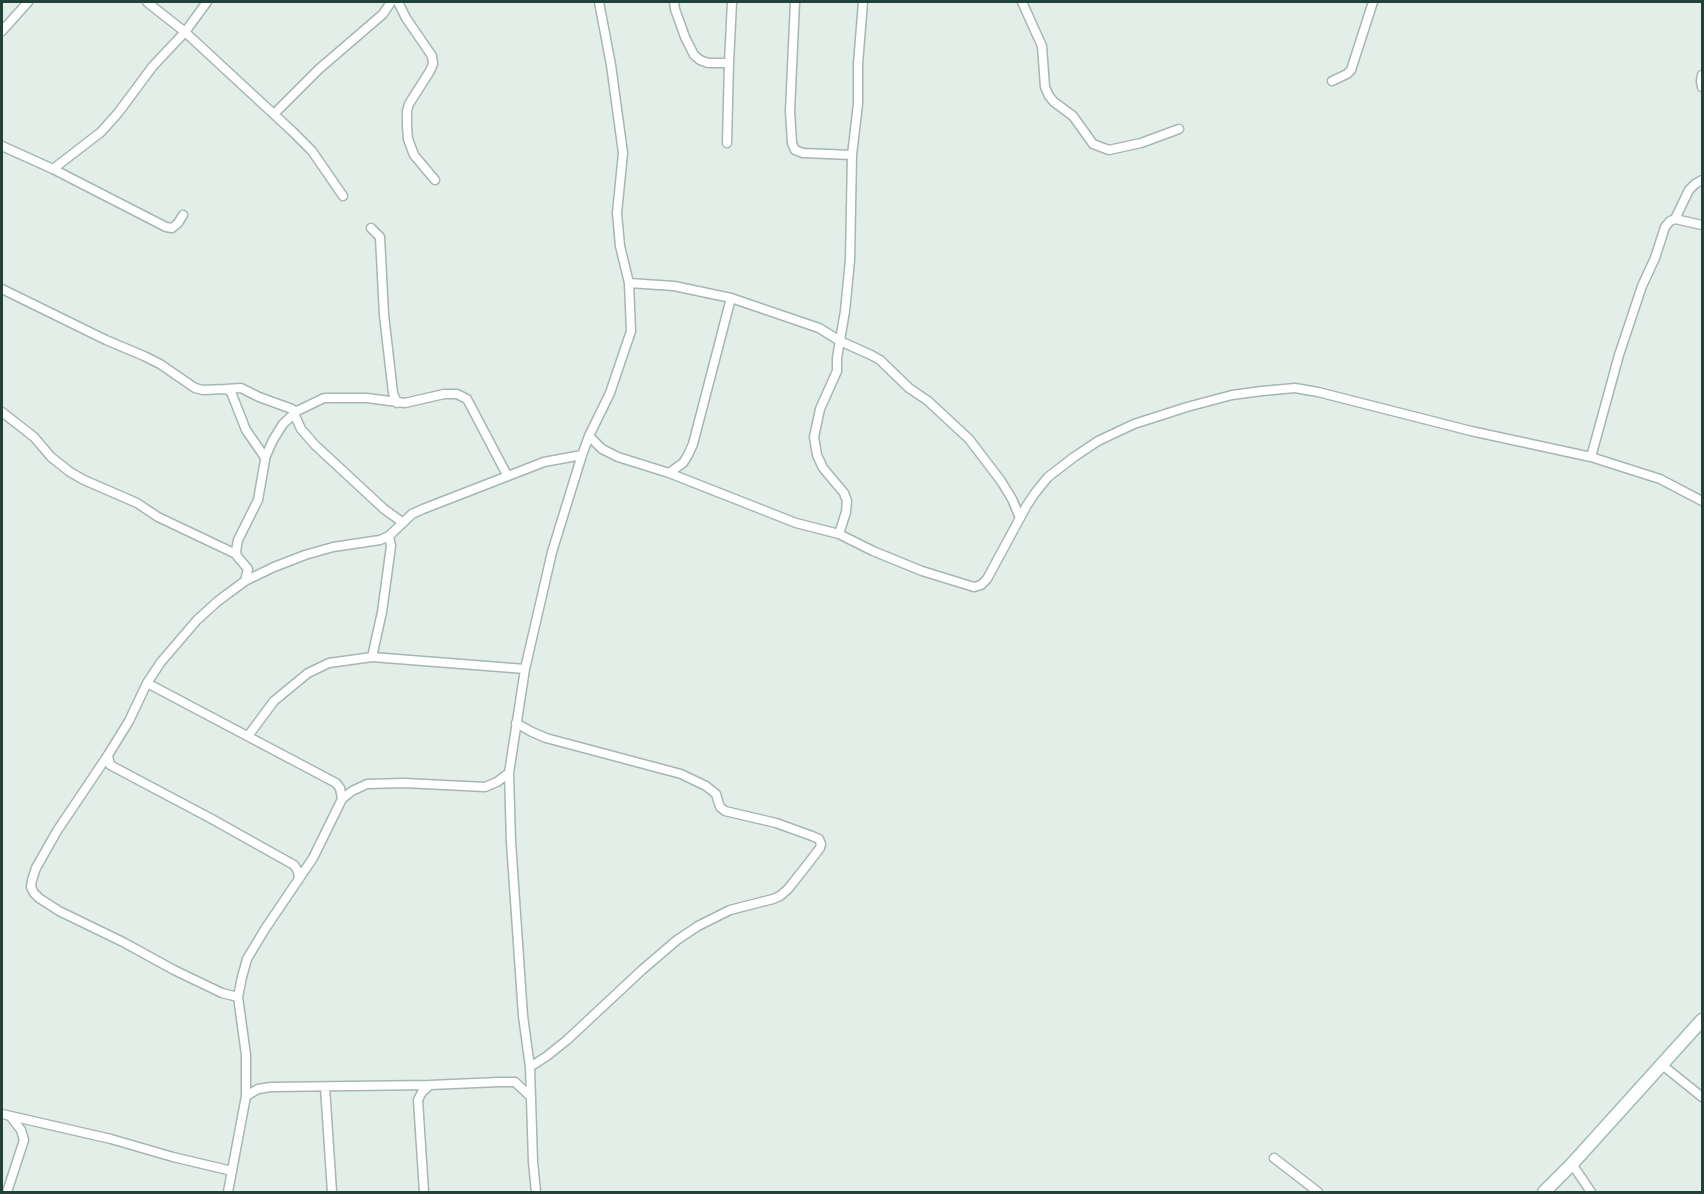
<!DOCTYPE html>
<html>
<head>
<meta charset="utf-8">
<style>
  body { margin:0 }
  #map { position:relative; width:1704px; height:1194px; overflow:hidden; background:#e3eee9; font-family:Karla,sans-serif }
  canvas { display:block }
  .frame { position:absolute; inset:0; border:3px solid #20423a; pointer-events:none }
</style>
</head>
<body>
<div id="map">
<canvas width="1704" height="1194"></canvas>
<div class="frame"></div>
</div>
<script>
const ctx = document.querySelector('canvas').getContext('2d');
ctx.lineJoin = 'round';
const toPath = rows => new Path2D(rows.map(r => 'M' + r).join(''));
function stroke(path, color, width, dash) { ctx.strokeStyle = color; ctx.lineWidth = width; ctx.lineCap = dash ? 'butt' : 'round'; ctx.setLineDash(dash || []); ctx.stroke(path); }
const street = toPath([
  [147,2,185,32,292,131,312,151,343,196],
  [398,2,406,18,432,56,433,64,430,71,409,104,407,111,407,126,408,139,414,155,435,180],
  [674,2,675,9,685,37,694,55,700,60,708,63,729,63],
  [795,2,790,111,792,143,795,150,803,153,852,155],
  [1022,2,1042,46,1045,87,1049,96,1054,102,1073,116,1093,144,1109,150,1141,143,1179,129],
  [2,31,28,2],
  [1702,75,1701,81,1702,87],
  [1332,81,1347,74,1351,70,1373,2],
  [274,114,319,69,383,14,391,2],
  [727,143,729,63,732,2],
  [2,146,53,169,166,227,172,228,178,223,183,215],
  [53,169,101,132,118,113,153,66,185,32,207,2],
  [1675,219,1689,190,1695,184,1702,180],
  [371,228,380,237,384,315,393,393,397,403],
  [629,283,674,286,731,298,819,328,840,341,871,355,880,360,909,388,928,401,969,439,1001,481,1012,499,1020,518],
  [2,289,106,340,144,356,160,364,195,388,203,390,226,389,231,392,246,430,264,456,265,460,258,500,238,540,236,551,237,556,248,569,245,581],
  [226,389,241,388,259,397,292,409,301,429,315,445,384,509,402,522],
  [2,412,34,437,51,457,70,472,84,480,137,503,158,517,236,554],
  [589,436,602,449,618,457,669,473,796,523,839,534,873,551,922,571,974,587,981,585,987,579,1027,505,1035,493,1048,477,1074,457,1098,441,1134,424,1187,407,1232,395,1262,391,1295,388,1318,392,1471,431,1591,457,1660,479,1702,501],
  [1591,457,1619,355,1642,286,1655,258,1665,227,1670,221,1675,219,1702,225],
  [265,458,273,440,283,424,297,411,324,398,367,398,405,403,444,394,457,394,467,399,507,475],
  [669,473,683,463,688,455,693,444,731,298],
  [839,534,846,512,847,501,844,493,823,468,817,455,814,437,820,409,837,371,837,358,845,311,850,260,852,155,858,104,858,64,863,2],
  [372,657,382,612,391,546,389,536],
  [147,683,336,783,340,788,342,799],
  [516,723,532,732,546,738,681,774,706,786,716,794,720,807,725,811,776,823,812,836,819,839,821,844,820,848,807,865,788,889,780,896,773,899,730,910,698,926,677,940,642,970,567,1040,547,1056,530,1067],
  [248,736,274,701,308,673,329,663,372,657,525,669],
  [108,755,110,765,210,818,294,865,298,871,299,879],
  [238,997,222,993,174,970,123,942,59,911,39,898,34,893,31,887,32,880,36,868,57,831,108,755,129,721,147,683,161,662,197,620,218,601,245,581,274,567,305,555,333,547,380,540,389,536,412,514,423,509,544,462,582,455],
  [1661,1064,1702,1097],
  [325,1087,332,1192],
  [246,1096,258,1089,271,1087,430,1085,499,1082,515,1082,531,1097],
  [2,1114,111,1139,173,1157,232,1171],
  [1274,1158,1318,1192],
  [1572,1164,1591,1192],
  [7,1192,24,1140,21,1130,11,1117],
  [228,1192,246,1096,246,1055,238,997,242,977,247,959,265,929,313,858,342,799,352,791,367,784,404,783,485,787,497,782,509,773],
  [424,1192,418,1100,422,1092,430,1085],
  [536,1192,533,1162,530,1067,523,1016,511,842,509,773,525,669,552,552,582,455,589,436,610,393,631,331,629,283,620,246,617,213,623,153,611,65,599,2]
]);
const secondary = toPath([
  [1544,1192,1572,1164,1702,1020]
]);
stroke(street, '#a5b7b1', 11);
stroke(secondary, '#a0bcb2', 15);
stroke(street, '#fff', 8);
stroke(secondary, '#fff', 12);
</script>
</body>
</html>
